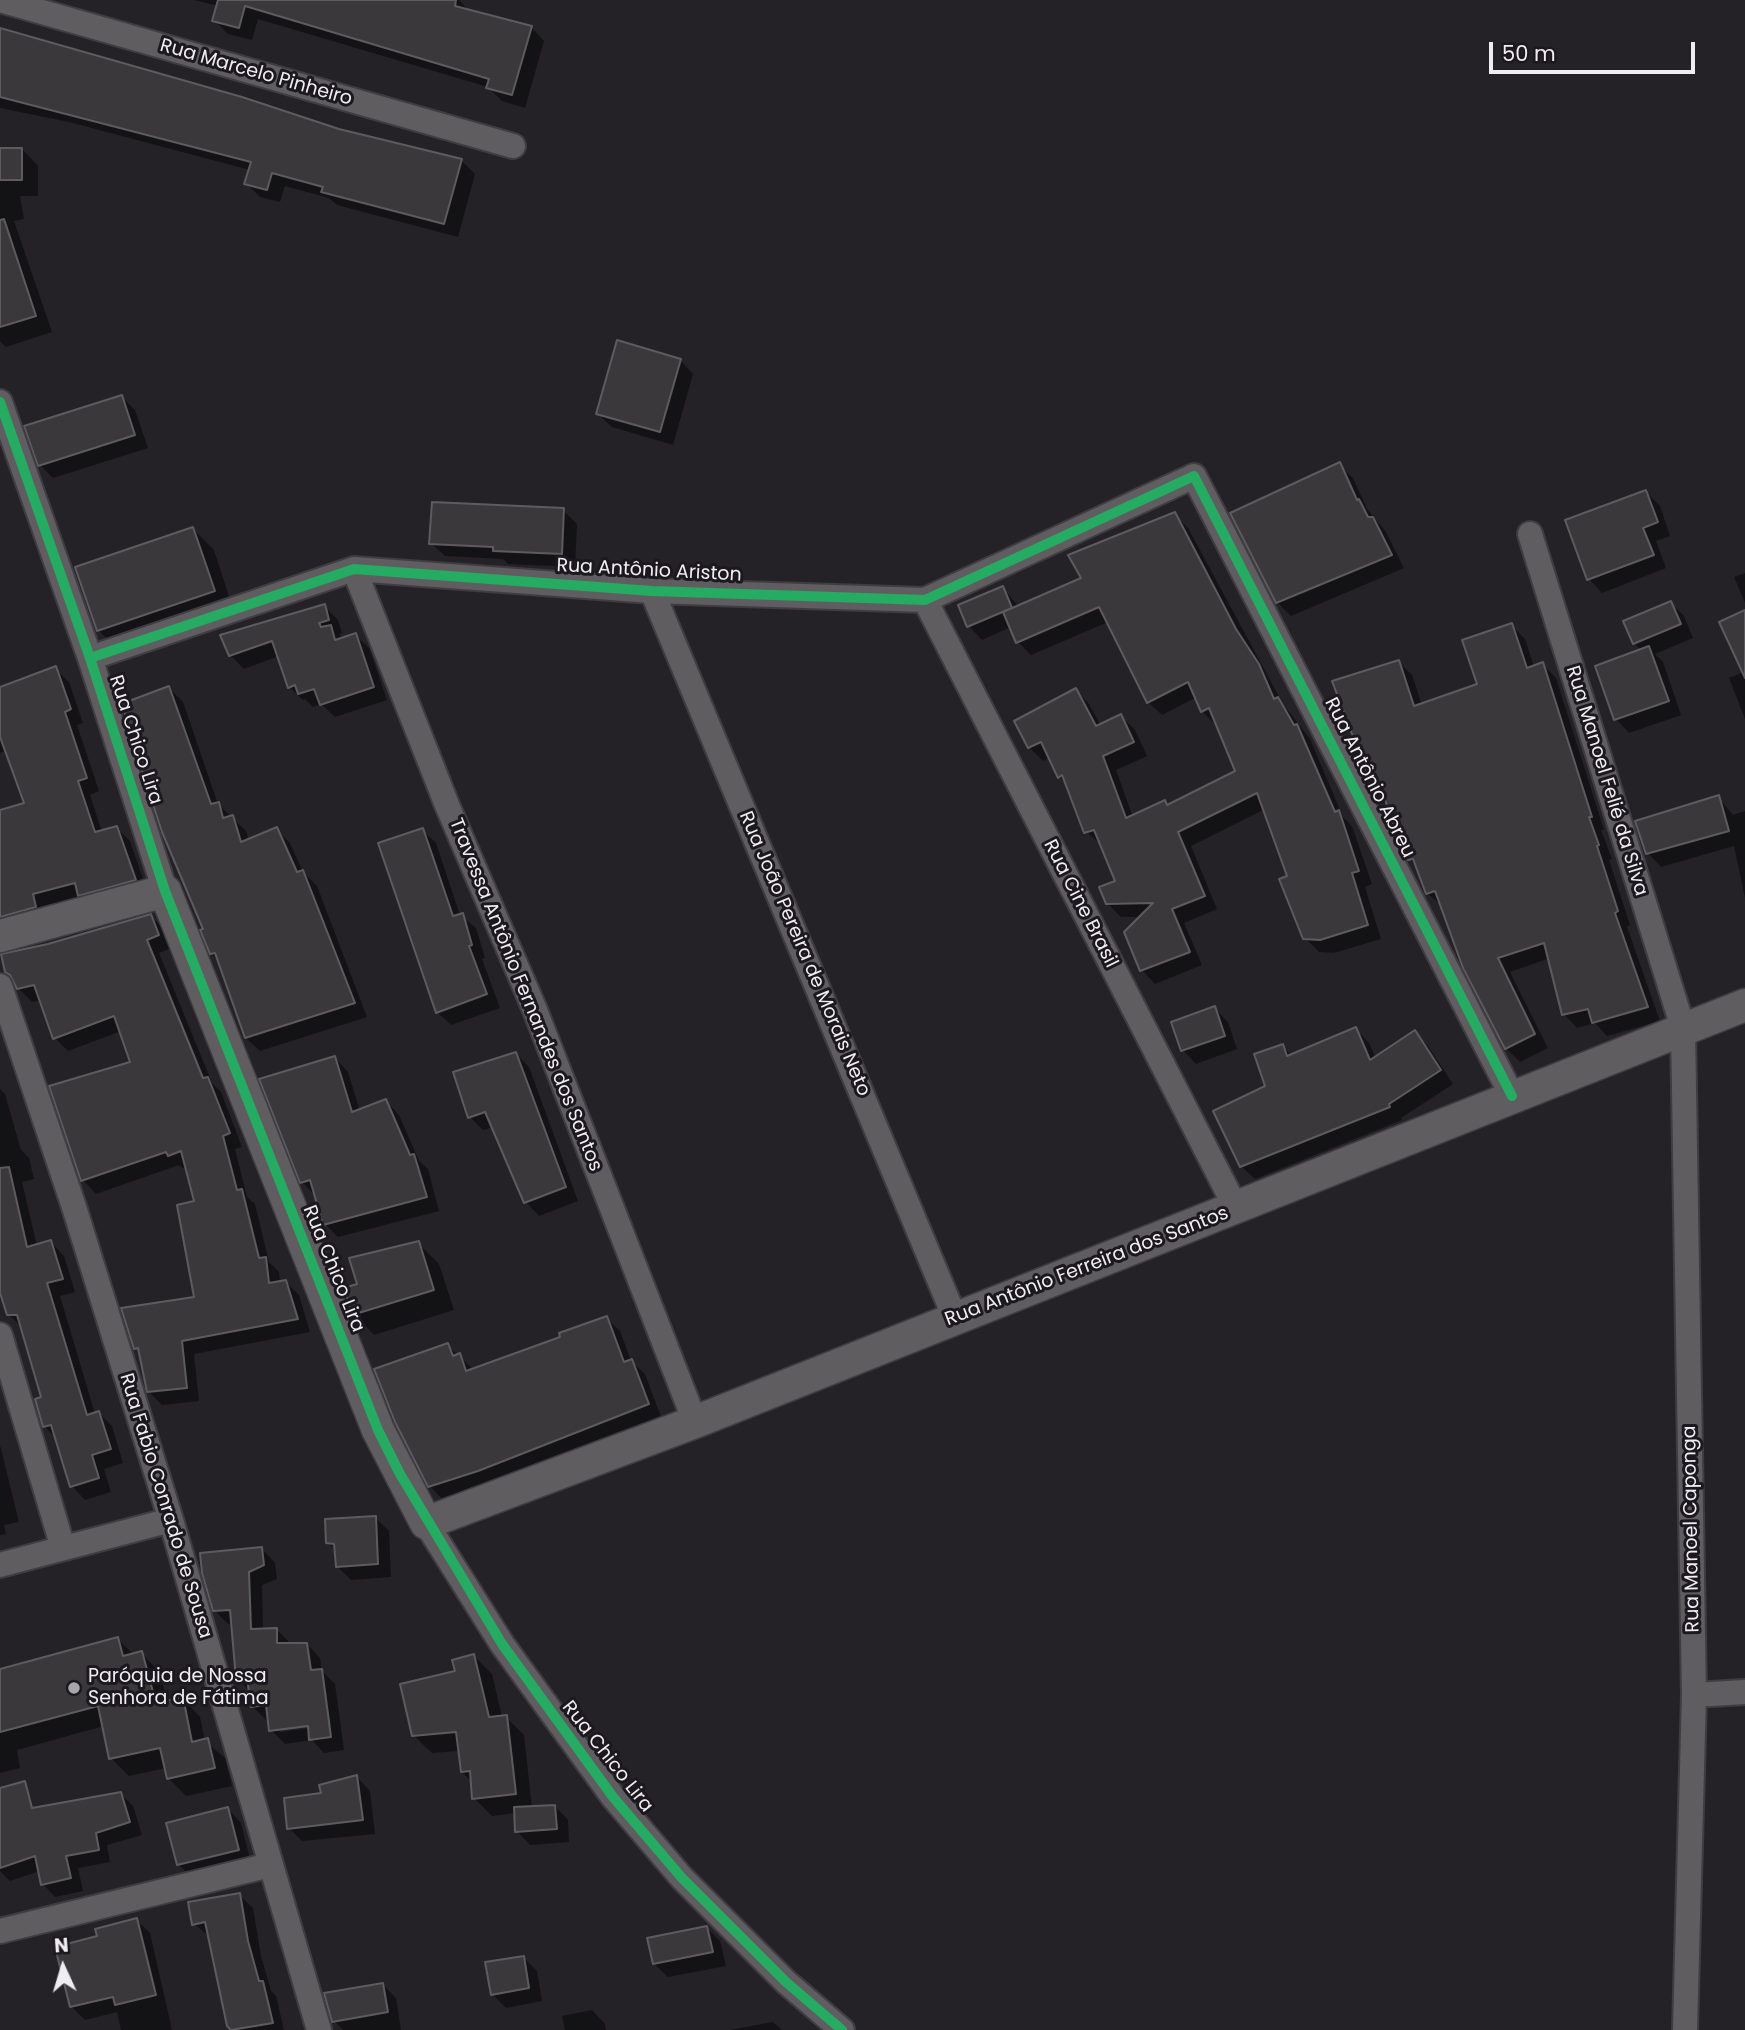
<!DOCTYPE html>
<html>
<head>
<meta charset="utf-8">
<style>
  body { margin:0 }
  #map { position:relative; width:1745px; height:2030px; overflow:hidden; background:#252227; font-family:Poppins,sans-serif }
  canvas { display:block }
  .north { position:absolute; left:28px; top:1932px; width:70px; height:70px; -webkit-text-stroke:5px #1c181f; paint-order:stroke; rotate:356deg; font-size:19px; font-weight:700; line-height:28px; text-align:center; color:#f0edf2 }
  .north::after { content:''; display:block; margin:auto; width:24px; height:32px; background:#f0edf2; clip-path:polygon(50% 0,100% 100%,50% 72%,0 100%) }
  .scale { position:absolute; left:1489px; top:42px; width:206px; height:32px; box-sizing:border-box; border:4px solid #f0edf2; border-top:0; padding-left:9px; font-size:21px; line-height:24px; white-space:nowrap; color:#f0edf2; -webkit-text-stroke:5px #1c181f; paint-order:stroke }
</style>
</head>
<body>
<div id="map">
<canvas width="1745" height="2030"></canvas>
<div class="north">N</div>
<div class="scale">50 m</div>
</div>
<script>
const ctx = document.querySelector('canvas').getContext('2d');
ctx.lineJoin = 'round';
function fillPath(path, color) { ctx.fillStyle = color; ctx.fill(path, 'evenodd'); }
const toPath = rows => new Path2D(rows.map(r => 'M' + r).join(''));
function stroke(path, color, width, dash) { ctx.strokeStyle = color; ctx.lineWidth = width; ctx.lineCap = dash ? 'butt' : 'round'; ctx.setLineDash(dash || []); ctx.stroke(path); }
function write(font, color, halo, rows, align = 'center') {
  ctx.font = font + ' Poppins,sans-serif'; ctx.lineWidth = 6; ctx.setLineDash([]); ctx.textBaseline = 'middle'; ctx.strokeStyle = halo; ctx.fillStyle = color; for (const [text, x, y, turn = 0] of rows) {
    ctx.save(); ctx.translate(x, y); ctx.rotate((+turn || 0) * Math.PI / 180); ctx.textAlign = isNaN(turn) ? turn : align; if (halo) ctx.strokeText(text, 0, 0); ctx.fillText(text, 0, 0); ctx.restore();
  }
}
const shadow = toPath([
  [194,0,459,0,470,12,531,27,544,41,525,108,502,101,488,87,258,19,252,40,228,34,214,20,218,6],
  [0,30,338,131,461,160,475,174,458,237,337,205,329,198,285,186,280,202,260,197,246,183,250,170,69,122,0,108],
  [0,149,22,149,38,166,38,196,20,196,24,219,14,221,52,332,6,347,0,341],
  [680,360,693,374,673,445,612,427,598,414],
  [122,397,135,410,148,448,53,478,40,465],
  [1339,465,1353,478,1367,509,1386,532,1404,568,1291,616,1277,602],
  [1646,492,1660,506,1670,536,1656,541,1666,568,1602,593,1589,579],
  [563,510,577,524,575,567,508,564,503,559,445,556,431,543],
  [1175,515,1188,528,1283,704,1310,739,1343,817,1352,826,1372,884,1365,887,1381,939,1334,953,1319,952,1305,938,1289,877,1265,809,1191,846,1217,909,1184,923,1202,965,1155,984,1142,970,1142,917,1121,917,1107,903,1117,882,1102,845,1086,832,1068,785,1059,776,1050,757,1043,761,1029,747,1016,722,1076,690,1089,704,1101,726,1121,716,1135,730,1147,756,1116,770,1133,817,1165,802,1169,806,1238,772,1216,725,1202,711,1197,697,1162,715,1148,702,1108,622,1031,655,1018,642,1011,627,982,640,969,626,1003,588,1019,607,1083,579],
  [193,529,214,550,234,612,119,650,98,630],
  [1745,573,1745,603,1734,577],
  [1671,603,1684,616,1693,638,1655,654,1663,662,1681,715,1629,733,1616,719,1642,651,1634,643],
  [324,606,338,620,342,633,339,634,343,639,355,635,369,648,387,700,335,717,321,704,313,707,305,699,303,700,289,687,279,656,244,669,230,655],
  [1745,612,1745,719,1729,678,1744,672],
  [1511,625,1525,639,1534,667,1542,664,1556,678,1604,830,1601,830,1612,859,1609,860,1630,925,1627,927,1660,1021,1607,1036,1595,1023,1577,1028,1564,1014,1550,958,1510,972,1548,1048,1520,1062,1506,1048,1465,967,1442,906,1427,893,1419,869,1409,859,1389,804,1370,778,1399,662,1412,675,1422,705,1479,686],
  [55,669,69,682,83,723,77,725,99,791,90,795,102,832,117,828,130,841,148,893,82,897,45,907,49,920,0,932,0,812,26,804,7,750,0,753,0,689],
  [169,688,183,702,218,804,246,831,249,841,276,829,290,843,303,872,317,886,367,1017,260,1051,246,1038,220,962,211,953,146,765],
  [1718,797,1733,815,1745,811,1745,898,1734,846,1661,867,1648,853],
  [422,830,436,843,460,915,476,928,485,958,482,959,500,1008,451,1025,437,1012],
  [151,916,164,929,171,948,159,953,212,1083,221,1092,242,1147,235,1149,247,1197,255,1204,269,1262,279,1272,280,1283,285,1281,299,1295,310,1332,194,1354,199,1401,162,1405,149,1392,141,1354,135,1348,196,1298,196,1202,187,1167,183,1168,179,1165,96,1194,83,1180,52,1088,132,1063,121,1031,68,1051,55,1038,41,1000,32,1002,18,988,48,946],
  [1214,1008,1228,1022,1237,1049,1196,1064,1183,1050],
  [1356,1029,1369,1043,1376,1058,1415,1033,1428,1046,1453,1084,1401,1118,1402,1120,1255,1179,1241,1166,1282,1046,1292,1056],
  [516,1054,529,1067,578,1201,539,1216,526,1202,493,1127,483,1130,470,1117],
  [335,1058,348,1072,360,1111,386,1101,399,1115,419,1161,428,1169,439,1211,338,1237,325,1224,316,1196,302,1182],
  [0,1089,5,1094,21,1150,29,1158,34,1179,22,1182,37,1246,51,1242,64,1256,75,1292,60,1296,95,1414,99,1413,112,1426,123,1463,104,1469,111,1492,85,1500,72,1486,57,1439,44,1426,44,1399,23,1328,8,1314,0,1255],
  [418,1243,439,1264,454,1310,374,1335,354,1314,360,1285],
  [606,1318,620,1331,631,1361,645,1374,661,1417,443,1500,430,1486,447,1345,474,1370,563,1339],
  [0,1445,19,1522,4,1525,6,1534,0,1535],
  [376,1518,389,1531,391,1577,351,1580,337,1566,337,1551,328,1543],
  [262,1549,275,1563,277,1579,262,1585,263,1630,277,1630,290,1643,307,1644,320,1658,322,1671,335,1684,344,1750,324,1753,312,1740,285,1744,271,1730,269,1720,266,1720,252,1706,250,1691,238,1679,233,1623,228,1624,214,1610],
  [316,1723,317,1727,280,1732,280,1728],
  [118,1639,134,1655,141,1653,159,1671,168,1702,183,1699,200,1717,205,1741,225,1758,232,1786,186,1796,168,1778,166,1768,129,1776,111,1758,104,1726,17,1750,20,1768,0,1773,0,1671],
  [474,1656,492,1674,502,1717,506,1717,524,1735,532,1808,555,1806,568,1820,569,1842,530,1845,517,1831,516,1813,492,1816,474,1798,472,1782,462,1772,460,1751,432,1753,413,1735,457,1673],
  [357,1777,370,1791,375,1834,302,1841,289,1828,323,1795],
  [120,1793,133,1806,142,1835,107,1845,110,1862,78,1868,83,1891,55,1897,43,1884,40,1871,10,1881,0,1871,0,1833],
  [228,1809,241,1823,251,1863,192,1878,178,1864],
  [239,1895,253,1908,261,1956,271,1991,276,1996,284,2030,233,2030,228,2025,210,1937,194,1924],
  [136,1920,150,1933,172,2030,121,2030,117,2012,85,2020,71,2006,99,1938],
  [707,1928,720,1941,726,1966,668,1977,654,1964],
  [523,1957,537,1971,542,2001,506,2008,493,1995],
  [383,1985,396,1998,401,2030,343,2030,334,2021],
  [592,2010,605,2024,606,2030,565,2030,562,2016],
  [773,2022,782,2030,730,2030]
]);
const building = toPath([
  [218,0,456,0,455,6,532,26,512,95,486,88,489,79,245,6,239,28,212,21,218,0],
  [0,28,242,97,339,129,462,159,444,224,321,192,323,187,272,173,267,190,244,184,251,162,0,97,0,28],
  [0,148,22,148,22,180,0,180,0,148],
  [4,219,36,316,0,327,0,220,4,219],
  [617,340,681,359,660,432,596,414,617,340],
  [122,395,135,435,38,466,24,426,122,395],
  [1340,462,1357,500,1359,499,1368,517,1373,517,1392,555,1276,603,1230,513,1340,462],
  [1646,490,1658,522,1643,528,1654,555,1587,580,1565,520,1646,490],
  [432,502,564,508,562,554,493,551,493,547,429,544,432,502],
  [1175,512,1236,629,1259,664,1274,699,1278,697,1294,725,1297,724,1335,812,1339,810,1359,871,1352,873,1368,925,1320,940,1303,939,1279,879,1287,876,1257,793,1178,832,1205,896,1172,909,1190,952,1140,971,1124,932,1153,903,1106,904,1099,887,1115,881,1094,830,1084,833,1062,775,1058,778,1041,742,1028,748,1014,721,1076,688,1096,726,1121,714,1134,742,1103,756,1126,818,1165,800,1167,805,1235,771,1209,708,1201,712,1188,682,1147,703,1099,607,1016,643,1003,612,1081,578,1068,555,1175,512],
  [193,527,215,591,97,631,75,567,193,527],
  [1003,586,1012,608,967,627,958,605,1003,586],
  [1671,601,1681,624,1633,644,1623,621,1671,601],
  [325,604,329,620,319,623,321,627,331,625,335,640,356,633,374,687,320,705,314,689,298,694,295,685,288,688,272,641,229,656,220,635,325,604],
  [1745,610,1745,678,1719,622,1745,610],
  [1512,623,1527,668,1543,662,1592,817,1589,817,1599,845,1597,846,1618,911,1615,913,1648,1007,1592,1023,1588,1009,1562,1015,1544,943,1498,958,1535,1034,1505,1049,1463,968,1435,891,1426,894,1413,859,1408,860,1401,846,1384,797,1381,798,1374,777,1369,779,1332,681,1399,660,1414,706,1477,684,1462,640,1512,623],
  [1649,646,1669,701,1614,720,1595,666,1649,646],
  [56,666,71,709,65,712,87,778,78,781,95,832,117,826,136,880,78,896,75,883,33,894,36,907,0,917,0,810,24,803,0,737,0,687,56,666],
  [169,686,211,804,219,802,223,818,233,815,241,842,277,827,297,872,303,870,355,1003,245,1038,215,953,210,954,200,930,203,929,162,832,140,765,144,764,121,704,169,686],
  [1719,795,1729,831,1646,854,1635,821,1719,795],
  [423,828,453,916,463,913,472,945,469,946,487,994,436,1013,378,843,423,828],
  [151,914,159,935,147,940,203,1078,208,1077,230,1133,223,1136,237,1190,242,1189,259,1258,266,1257,269,1283,286,1280,298,1319,182,1341,187,1388,147,1392,138,1348,134,1349,121,1308,194,1297,177,1205,194,1201,181,1151,168,1156,166,1152,81,1181,49,1086,130,1062,114,1016,53,1039,34,985,17,989,10,975,5,972,1,954,48,944,151,914],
  [1215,1006,1225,1036,1181,1051,1171,1022,1215,1006],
  [1356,1027,1370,1060,1415,1030,1441,1070,1389,1104,1390,1107,1240,1167,1213,1111,1265,1086,1254,1054,1283,1044,1287,1056,1356,1027],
  [516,1052,566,1187,524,1203,485,1112,468,1118,453,1072,516,1052],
  [335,1056,352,1112,386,1099,410,1155,414,1154,427,1197,323,1225,310,1180,300,1183,259,1079,335,1056],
  [9,1167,27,1247,51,1240,63,1279,47,1283,87,1415,99,1411,111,1449,92,1455,99,1478,70,1487,51,1425,43,1427,35,1399,41,1397,17,1315,7,1315,0,1293,0,1168,9,1167],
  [419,1241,434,1290,352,1315,344,1288,357,1284,349,1258,419,1241],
  [607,1316,624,1362,632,1359,649,1404,478,1471,428,1487,395,1422,374,1369,448,1343,453,1356,460,1353,466,1371,560,1337,559,1333,607,1316],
  [376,1516,378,1564,336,1567,334,1544,326,1543,325,1519,376,1516],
  [262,1547,264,1565,249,1572,251,1629,277,1628,277,1643,307,1643,311,1670,322,1669,331,1737,309,1740,308,1726,269,1731,266,1705,251,1707,247,1678,236,1679,230,1610,213,1611,202,1573,200,1553,262,1547],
  [118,1637,123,1656,142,1651,156,1703,183,1697,192,1742,208,1738,215,1768,167,1779,160,1748,109,1759,98,1706,0,1732,0,1669,118,1637],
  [474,1654,489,1717,507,1715,516,1794,472,1799,470,1771,461,1772,456,1732,412,1736,400,1684,455,1671,452,1660,474,1654],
  [357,1775,363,1820,287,1829,284,1798,321,1793,319,1785,357,1775],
  [25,1781,32,1808,121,1792,130,1822,96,1833,99,1850,66,1856,71,1878,41,1885,35,1856,0,1868,0,1788,25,1781],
  [555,1805,557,1829,515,1832,514,1807,555,1805],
  [228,1807,239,1850,177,1865,166,1823,228,1807],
  [240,1893,248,1941,259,1981,263,1981,273,2023,231,2030,227,2026,205,1922,192,1925,188,1902,240,1893],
  [137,1918,156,1995,115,2005,113,1997,70,2007,55,1947,97,1936,95,1929,137,1918],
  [707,1926,713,1952,653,1964,647,1938,707,1926],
  [524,1956,529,1988,491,1995,485,1962,524,1956],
  [383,1983,388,2012,332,2022,324,1993,383,1983]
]);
const minor = toPath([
  [0,0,513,146],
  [0,402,90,658,165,891],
  [1530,534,1683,1028,1694,1695,1685,2030],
  [354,569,447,805,535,1010,695,1422],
  [652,591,955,1318],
  [925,600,1236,1208],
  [90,658,354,569,652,591,925,600,1194,476,1512,1096],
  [0,986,75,1210,171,1520,319,2030],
  [0,1335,63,1548],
  [426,1523,502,1644,613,1797,682,1878,786,1982,842,2030],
  [0,1565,171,1520],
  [1694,1695,1745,1692],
  [0,1931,270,1865]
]);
const tertiary = toPath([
  [0,936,165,891,378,1430,426,1523,695,1422,1745,1005]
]);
const cycleway = toPath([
  [0,402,90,658,165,891,378,1430,400,1474,502,1644,613,1797,682,1878,786,1982,842,2030],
  [90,658,354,569,652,591,925,600,1194,476,1512,1096]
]);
const markers = [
  [74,1688,7,"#a9a6ab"]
];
const streetNames = [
  ["Rua Marcelo Pinheiro",256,73,16],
  ["Rua Antônio Ariston",649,571,3],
  ["Rua Chico Lira",135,740,72],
  ["Rua Antônio Abreu",1369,778,63],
  ["Rua Manoel Felié da Silva",1606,781,73],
  ["Rua Cine Brasil",1080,904,63],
  ["Rua João Pereira de Morais Neto",804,954,67],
  ["Travessa Antônio Fernandes dos Santos",525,995,68],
  ["Rua Antônio Ferreira dos Santos",1087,1267,-21],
  ["Rua Chico Lira",333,1269,68],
  ["Rua Fabio Conrado de Sousa",165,1506,73],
  ["Rua Manoel Caponga",1692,1529,-91],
  ["Rua Chico Lira",607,1757,52]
];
const poiNames = [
  ["Paróquia de Nossa",88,1677],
  ["Senhora de Fátima",88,1699]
];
fillPath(shadow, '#0007');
fillPath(building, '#3a383b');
stroke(building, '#5e5b5f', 2);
stroke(minor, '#3f3d41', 28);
stroke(tertiary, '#3f3d41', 35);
stroke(minor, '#5f5d60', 24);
stroke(tertiary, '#5f5d60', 32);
stroke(cycleway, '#26ab63', 10);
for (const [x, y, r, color] of markers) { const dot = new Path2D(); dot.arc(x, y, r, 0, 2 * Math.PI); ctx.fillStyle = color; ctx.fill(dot); stroke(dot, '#1c181f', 2.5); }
write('19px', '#f0edf2', '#1c181f', streetNames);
write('19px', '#f0edf2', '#1c181f', poiNames, 'left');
</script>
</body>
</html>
